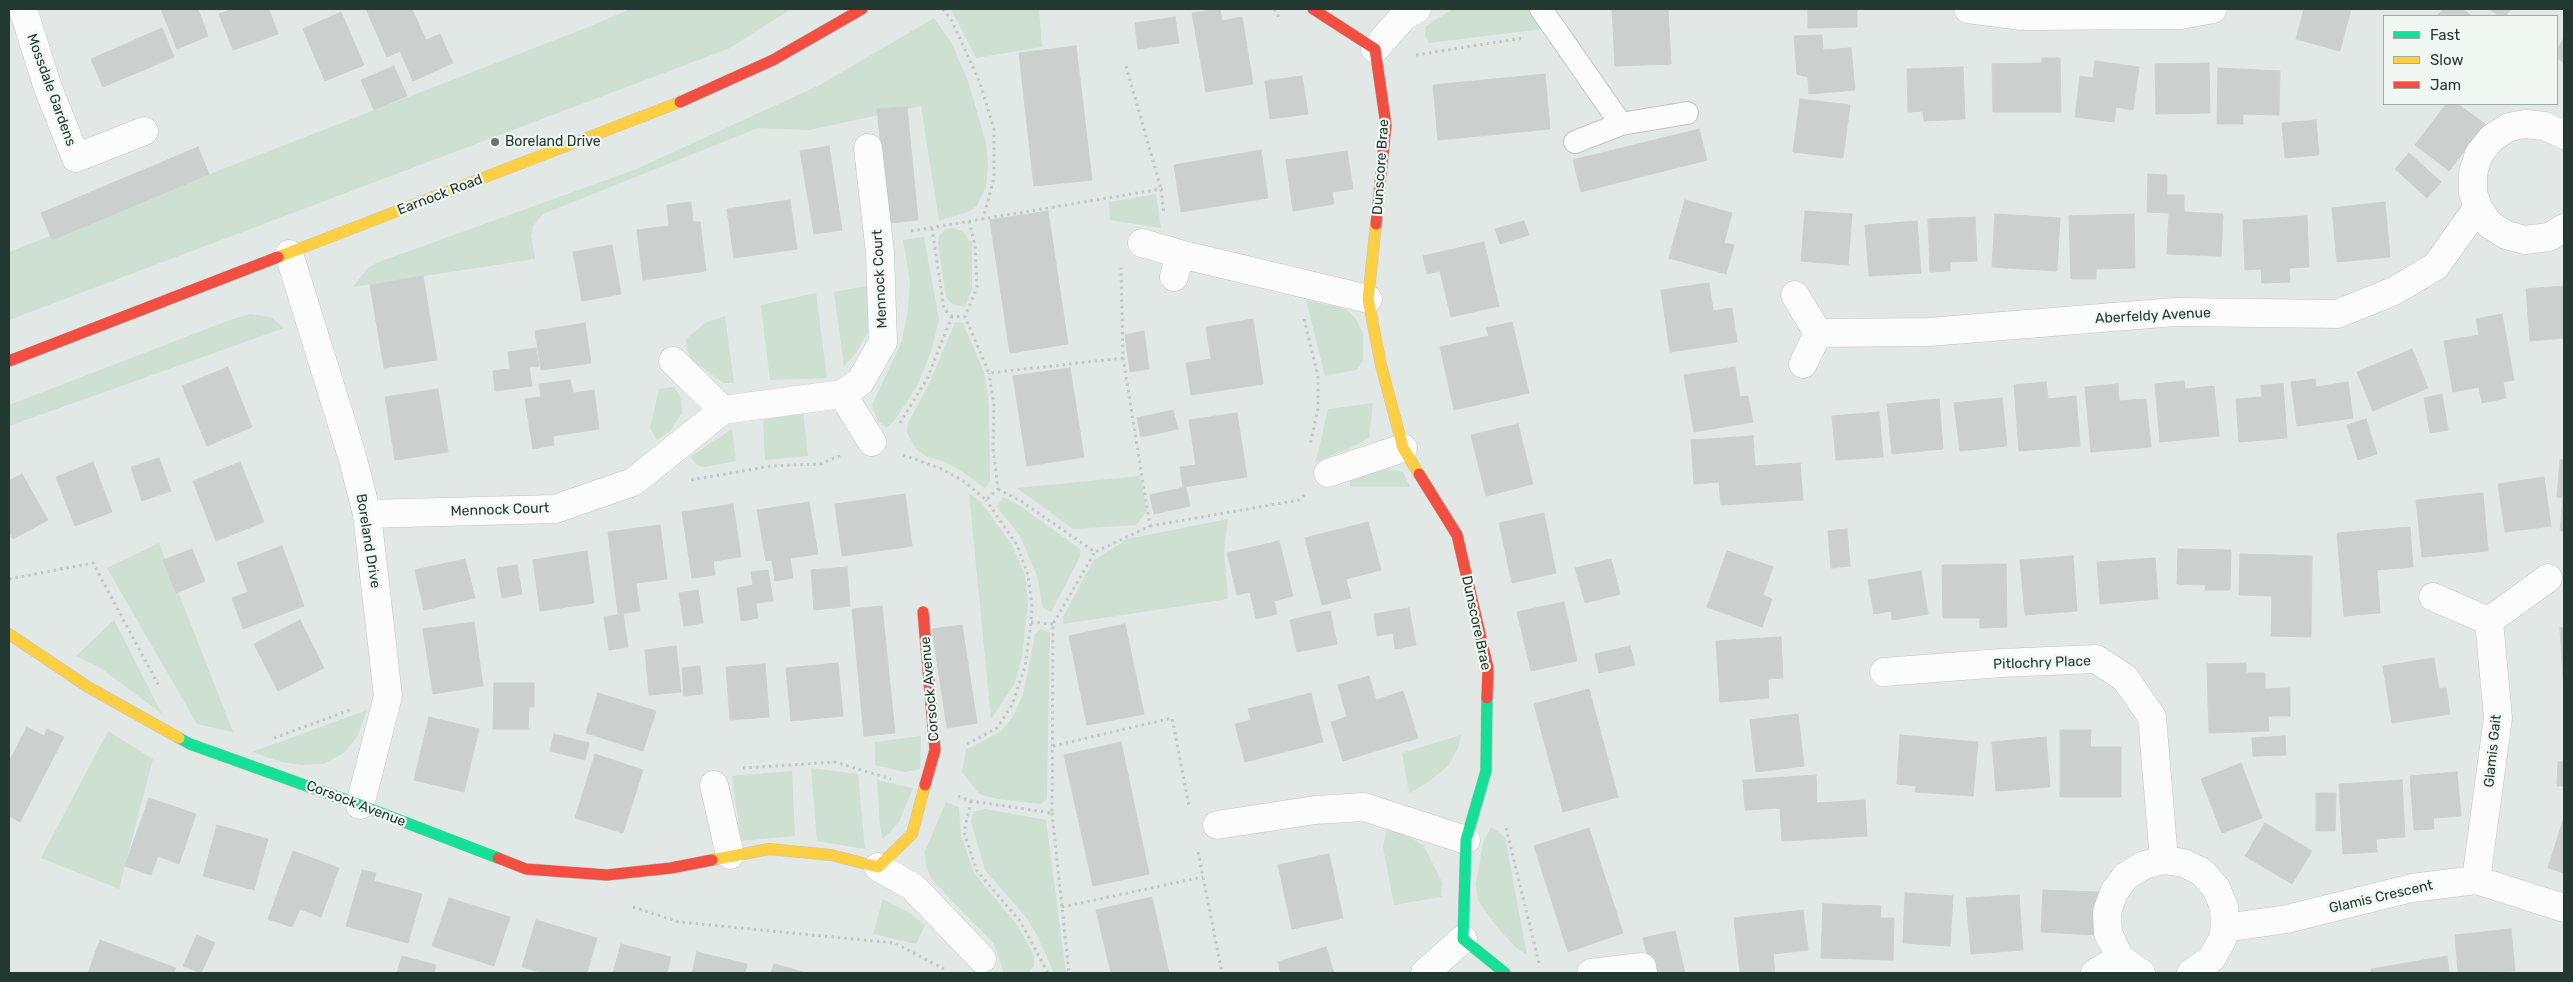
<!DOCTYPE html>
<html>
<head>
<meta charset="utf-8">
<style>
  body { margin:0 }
  #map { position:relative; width:2573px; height:982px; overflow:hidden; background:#e2e8e5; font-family:Rubik,sans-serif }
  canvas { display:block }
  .frame { position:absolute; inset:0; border:10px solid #223932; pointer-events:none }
  .legend { position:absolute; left:2383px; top:15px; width:175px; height:90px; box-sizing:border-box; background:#f1f7f3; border:1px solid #9eaba6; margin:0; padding:6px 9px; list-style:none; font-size:15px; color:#223932 }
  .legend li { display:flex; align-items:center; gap:10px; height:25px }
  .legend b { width:25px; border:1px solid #9eaba6 }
</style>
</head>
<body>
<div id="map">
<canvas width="2573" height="982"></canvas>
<div class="frame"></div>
<ul class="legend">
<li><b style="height:6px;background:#16e098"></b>Fast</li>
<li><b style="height:6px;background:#ffcf43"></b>Slow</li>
<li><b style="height:6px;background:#f24e42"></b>Jam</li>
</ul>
</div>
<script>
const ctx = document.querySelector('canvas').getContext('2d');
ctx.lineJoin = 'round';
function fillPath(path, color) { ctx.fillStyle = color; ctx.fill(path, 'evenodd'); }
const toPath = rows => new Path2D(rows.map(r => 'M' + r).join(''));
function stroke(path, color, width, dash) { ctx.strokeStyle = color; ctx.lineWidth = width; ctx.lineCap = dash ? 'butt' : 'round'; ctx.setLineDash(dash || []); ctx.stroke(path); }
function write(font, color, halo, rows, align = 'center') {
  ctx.font = font + ' Rubik,sans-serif'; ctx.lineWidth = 4.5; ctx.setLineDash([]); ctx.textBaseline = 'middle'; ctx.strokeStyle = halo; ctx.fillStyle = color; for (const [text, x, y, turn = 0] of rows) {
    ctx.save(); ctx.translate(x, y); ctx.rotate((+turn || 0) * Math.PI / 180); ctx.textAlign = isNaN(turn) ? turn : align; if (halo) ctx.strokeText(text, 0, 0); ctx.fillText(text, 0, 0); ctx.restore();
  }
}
const green = toPath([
  [630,9,791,9,730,48,9,320,9,252,591,26],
  [951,9,1039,9,1042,47,976,58],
  [1453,9,1531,9,1542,29,1429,43,1425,36,1426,26],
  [934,18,952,44,968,81,986,143,988,166,986,187,977,206,968,212,939,221,921,106,809,130,758,128,543,214,533,226,531,236,535,259,353,287,368,268,376,263,634,170,820,85],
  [1156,194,1161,228,1110,220,1109,202],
  [953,228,962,231,972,243,972,289,965,307,952,304,946,297,938,244,939,236,946,229],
  [924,237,939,319,932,349,917,386,897,417,887,428,878,421,872,405,902,341,908,310,910,281,903,240],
  [872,285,871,327,855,354,844,366,834,292],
  [816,293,827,378,770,380,761,305],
  [1306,300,1346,309,1356,319,1363,334,1363,361,1356,370,1325,376],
  [250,314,271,317,284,328,9,426,9,405,230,320],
  [725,316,734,383,723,383,691,359,687,349,686,339,705,323],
  [955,322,963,323,984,372,989,405,990,481,985,488,960,470,943,461,927,457,916,449,907,433,908,423,930,382],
  [674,387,681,398,682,413,670,431,657,440,650,428,659,389],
  [1373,403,1369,438,1350,448,1316,462,1328,409],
  [803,410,808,456,765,460,763,416],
  [732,429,736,461,705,467,697,465,690,457],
  [1380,467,1403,472,1410,487,1350,487,1350,480],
  [1140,476,1147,511,1136,525,1073,529,1017,488],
  [969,493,982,503,1012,545,1025,575,1028,603,1022,657,1015,683,991,719],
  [1003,497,1022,507,1080,549,1080,557,1051,612,1043,608,1037,576,1020,536,997,507],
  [1228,519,1224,550,1228,599,1063,624,1063,617,1093,561,1127,539],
  [159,543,233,732,197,724,107,568],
  [114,620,162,714,99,667,76,656],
  [1041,629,1050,633,1047,799,1041,804,997,799,979,794,962,772,966,750,1000,732,1012,718,1023,695,1035,634],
  [367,710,358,735,344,753,323,764,303,765,281,762,252,752],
  [108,731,153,759,119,889,41,858],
  [1461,735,1458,748,1448,766,1427,783,1409,793,1402,753],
  [921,736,920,769,905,772,875,765,875,742],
  [811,768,858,774,865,849,817,841],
  [792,771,795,836,741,841,732,776],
  [877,780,913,788,899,822,883,839,880,826],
  [946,802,959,807,961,835,974,873,1017,925,1034,955,1034,966,1028,973,1004,973,994,944,932,880,926,866,925,851],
  [986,809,1046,820,1066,973,1054,973,1036,933,1025,916,985,870,971,821,974,811],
  [1491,827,1505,837,1527,955,1515,947,1493,922,1478,900,1476,884,1483,843],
  [1387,828,1408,836,1424,846,1442,882,1441,897,1394,905,1383,847],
  [883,899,911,914,925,925,916,944,873,934]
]);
const building = toPath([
  [161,9,198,9,208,36,177,49,161,9],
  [233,9,269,9,278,34,233,50,219,14,233,9],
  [366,9,412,9,426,40,440,34,453,63,413,81,400,51,387,57,366,9],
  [1220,9,1222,21,1242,17,1253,84,1206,92,1192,13,1220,9],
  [1612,9,1668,9,1671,64,1615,66,1612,9],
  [1808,9,1857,9,1857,27,1808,28,1808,9],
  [2304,9,2351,9,2340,51,2296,39,2304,9],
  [2443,9,2463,9,2472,16,2437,16,2443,9],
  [2489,9,2511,9,2505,16,2499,16,2489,9],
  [341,12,364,65,325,81,303,29,341,12],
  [1175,17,1179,43,1138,49,1135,23,1175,17],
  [162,28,174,57,103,87,91,59,162,28],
  [1822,35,1823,50,1851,48,1855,90,1809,94,1808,77,1797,74,1794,36,1822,35],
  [2564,38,2564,63,2557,58,2557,49,2564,38],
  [1076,46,1092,180,1034,186,1019,53,1076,46],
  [2042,58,2060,58,2061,112,1993,112,1992,64,2042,63,2042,58],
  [2095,61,2139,67,2133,110,2116,107,2114,122,2075,117,2080,76,2093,78,2095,61],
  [2209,63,2210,113,2156,114,2155,64,2209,63],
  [394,66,407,96,374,110,361,80,394,66],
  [1963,67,1965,119,1924,121,1923,111,1908,112,1907,69,1963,67],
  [2218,68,2280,71,2279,115,2243,114,2243,124,2217,124,2218,68],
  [1545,74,1550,129,1438,140,1433,85,1545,74],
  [1302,76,1308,114,1270,119,1265,81,1302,76],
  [1800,99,1850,105,1843,158,1793,152,1800,99],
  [2446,104,2458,104,2485,124,2449,171,2415,145,2446,104],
  [907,107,918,220,889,223,877,109,907,107],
  [2316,120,2319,155,2285,158,2282,123,2316,120],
  [1699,129,1707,160,1581,192,1573,160,1699,129],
  [829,146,842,230,814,234,800,151,829,146],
  [198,147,209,174,52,240,41,213,198,147],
  [1261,150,1268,198,1181,212,1174,165,1261,150],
  [1347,151,1353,189,1332,192,1334,204,1293,211,1286,160,1347,151],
  [2409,153,2441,182,2427,198,2395,169,2409,153],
  [2148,174,2167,175,2167,195,2184,195,2184,212,2223,214,2221,256,2167,254,2169,213,2147,212,2148,174],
  [790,200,797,249,734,258,727,209,790,200],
  [1685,200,1732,213,1724,243,1734,245,1726,274,1669,258,1685,200],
  [691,202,693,222,700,222,706,271,643,280,637,230,669,226,667,205,691,202],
  [2385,202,2390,257,2337,262,2332,208,2385,202],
  [1048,211,1068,344,1010,353,990,220,1048,211],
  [1805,211,1852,214,1848,265,1801,261,1805,211],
  [1995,214,2060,218,2057,271,1992,267,1995,214],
  [2134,214,2135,268,2096,269,2096,279,2071,279,2069,216,2134,214],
  [2307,216,2309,267,2289,268,2290,282,2262,283,2261,269,2245,270,2243,220,2307,216],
  [1975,217,1977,261,1950,262,1950,271,1930,272,1928,219,1975,217],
  [1524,221,1529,235,1500,244,1495,229,1524,221],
  [1917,221,1921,273,1869,276,1865,225,1917,221],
  [1484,242,1499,306,1451,317,1440,271,1427,274,1423,256,1484,242],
  [612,245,621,294,582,301,573,252,612,245],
  [423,276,437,360,384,368,370,285,423,276],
  [1709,283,1713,311,1732,308,1737,342,1670,352,1661,290,1709,283],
  [2564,286,2564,338,2530,341,2526,289,2564,286],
  [2502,314,2514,380,2503,382,2506,398,2482,403,2479,387,2453,392,2444,341,2479,335,2476,319,2502,314],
  [1253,319,1263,384,1191,395,1186,363,1211,359,1206,327,1253,319],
  [1512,322,1529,393,1454,410,1440,347,1489,336,1486,328,1512,322],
  [585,323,591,363,541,370,535,331,585,323],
  [1144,331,1149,369,1130,372,1125,335,1144,331],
  [536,348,539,366,529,367,532,386,495,391,493,371,510,369,508,352,536,348],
  [2412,349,2428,388,2373,411,2357,372,2412,349],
  [228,367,252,427,207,446,182,386,228,367],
  [1735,367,1740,397,1748,396,1753,422,1694,432,1684,375,1735,367],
  [1070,368,1084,457,1027,466,1013,376,1070,368],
  [2315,379,2316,387,2348,382,2353,418,2297,426,2291,382,2315,379],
  [570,380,573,393,594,390,599,429,553,436,554,445,533,449,525,399,541,397,539,384,570,380],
  [2184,381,2185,389,2214,386,2219,436,2160,442,2155,384,2184,381],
  [2046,382,2048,399,2076,396,2080,446,2019,451,2014,385,2046,382],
  [2118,384,2119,401,2146,399,2151,447,2091,452,2085,387,2118,384],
  [2283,384,2287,438,2239,442,2236,399,2262,397,2261,385,2283,384],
  [438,389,448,452,395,460,385,397,438,389],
  [2442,394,2448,430,2430,433,2424,398,2442,394],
  [2002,398,2007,446,1960,451,1954,403,2002,398],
  [1939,399,1943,449,1892,454,1887,404,1939,399],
  [1173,410,1178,429,1141,437,1137,418,1173,410],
  [1879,412,1883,457,1836,460,1832,416,1879,412],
  [1237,413,1247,477,1183,487,1180,467,1196,465,1189,420,1237,413],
  [2366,419,2377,454,2358,460,2347,425,2366,419],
  [1518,424,1533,484,1486,496,1471,435,1518,424],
  [1753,436,1755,466,1800,463,1803,500,1721,505,1719,482,1694,484,1691,440,1753,436],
  [159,458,171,491,142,501,131,467,159,458],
  [2560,460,2564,460,2564,531,2560,531,2563,498,2557,497,2560,460],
  [93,462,112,512,75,526,56,477,93,462],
  [240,462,264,522,216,541,193,481,240,462],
  [22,474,48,520,13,539,9,531,9,481,22,474],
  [2544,477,2551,526,2505,532,2498,484,2544,477],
  [1186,487,1190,506,1154,514,1150,495,1186,487],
  [2483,493,2488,551,2422,557,2416,500,2483,493],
  [905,494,912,546,842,556,835,504,905,494],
  [809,502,818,554,790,558,793,578,775,581,772,560,766,561,757,510,809,502],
  [733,504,741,557,713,561,715,575,692,578,682,512,733,504],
  [1544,513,1556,573,1512,583,1499,523,1544,513],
  [1368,522,1381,570,1346,579,1351,598,1322,605,1305,538,1368,522],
  [660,525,667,579,636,583,640,611,618,614,608,532,660,525],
  [2410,527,2413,567,2377,570,2380,613,2344,616,2337,533,2410,527],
  [1847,529,1850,566,1831,568,1828,531,1847,529],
  [1279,541,1293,596,1274,601,1277,614,1256,619,1250,592,1237,595,1227,553,1279,541],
  [282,546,304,606,243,629,232,598,248,592,237,563,282,546],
  [192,549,205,581,176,593,163,560,192,549],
  [2178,549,2231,550,2230,590,2205,590,2206,585,2177,584,2178,549],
  [587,551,594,603,540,611,533,560,587,551],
  [1727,551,1773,567,1763,595,1772,599,1762,627,1707,607,1727,551],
  [2240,554,2312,556,2311,637,2271,636,2272,596,2239,595,2240,554],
  [2073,556,2077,611,2025,615,2020,560,2073,556],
  [2155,558,2158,599,2100,604,2097,562,2155,558],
  [465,559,475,598,424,610,415,570,465,559],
  [1611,559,1620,594,1585,603,1575,568,1611,559],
  [2006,564,2007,627,1980,628,1980,618,1943,618,1942,565,2006,564],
  [517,565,522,594,502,598,497,568,517,565],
  [847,567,850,606,814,610,811,570,847,567],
  [768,570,773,601,756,603,758,618,741,621,737,588,753,585,751,572,768,570],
  [1921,571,1928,614,1892,620,1891,611,1874,614,1868,580,1921,571],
  [698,590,703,623,684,626,679,593,698,590],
  [1564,602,1577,661,1531,671,1517,612,1564,602],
  [882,606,895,733,864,736,852,609,882,606],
  [1409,608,1416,645,1395,649,1393,633,1377,636,1374,614,1409,608],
  [1330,611,1337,644,1297,652,1290,620,1330,611],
  [623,614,628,647,609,650,604,617,623,614],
  [300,620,324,668,278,691,254,644,300,620],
  [474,622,483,686,433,694,423,629,474,622],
  [1125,624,1144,714,1087,725,1069,636,1125,624],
  [962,625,977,723,947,728,932,629,962,625],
  [2560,628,2564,628,2564,691,2560,628],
  [1781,637,1783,678,1768,679,1769,698,1720,702,1716,641,1781,637],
  [676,646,681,692,649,695,645,650,676,646],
  [1630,646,1635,665,1599,673,1595,654,1630,646],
  [2434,658,2439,689,2446,688,2450,714,2392,723,2383,666,2434,658],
  [838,663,843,716,791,721,786,668,838,663],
  [2246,663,2246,673,2265,673,2265,689,2290,688,2290,716,2268,716,2269,731,2209,733,2207,664,2246,663],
  [765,664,769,717,730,720,726,667,765,664],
  [700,666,703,694,684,696,682,668,700,666],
  [1369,676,1376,700,1403,691,1418,738,1343,761,1331,722,1347,717,1338,685,1369,676],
  [494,683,534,683,534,707,529,707,528,729,493,729,494,683],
  [1589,689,1618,797,1563,812,1534,704,1589,689],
  [598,693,656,711,643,751,586,733,598,693],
  [1311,693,1323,742,1245,762,1235,724,1251,720,1248,709,1311,693],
  [1798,714,1804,766,1756,772,1750,720,1798,714],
  [429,717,479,729,464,792,414,780,429,717],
  [27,727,44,736,47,729,64,737,20,822,9,816,9,762,27,727],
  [2060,730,2091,730,2090,747,2121,747,2121,797,2060,797,2060,730],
  [554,734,589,743,585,760,550,751,554,734],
  [1900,735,1978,742,1973,796,1915,792,1916,786,1897,784,1900,735],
  [2285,736,2286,755,2253,756,2252,738,2285,736],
  [2046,737,2050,787,1996,791,1992,742,2046,737],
  [1121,742,1149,874,1093,886,1064,755,1121,742],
  [595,754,643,770,623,833,575,818,595,754],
  [2558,762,2564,762,2564,786,2557,786,2558,762],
  [2241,763,2262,818,2222,833,2201,779,2241,763],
  [2457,772,2461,816,2433,818,2434,829,2414,830,2410,776,2457,772],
  [1816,775,1817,803,1865,800,1867,836,1782,841,1780,808,1745,810,1743,780,1816,775],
  [2402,780,2405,837,2376,839,2377,852,2343,854,2339,784,2402,780],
  [2316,793,2336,793,2335,831,2316,831,2316,793],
  [149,798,196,814,179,864,158,856,151,875,125,866,149,798],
  [2564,817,2564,873,2548,868,2564,817],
  [2265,823,2312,851,2292,884,2245,856,2265,823],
  [217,825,268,839,254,890,203,876,217,825],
  [1589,828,1623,933,1568,952,1534,846,1589,828],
  [293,851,339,868,321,917,300,909,292,927,268,919,293,851],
  [1329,854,1343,918,1292,929,1278,865,1329,854],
  [362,870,376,873,374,881,422,894,408,943,346,926,362,870],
  [2043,890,2099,892,2097,935,2041,932,2043,890],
  [1905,893,1953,896,1950,946,1903,943,1905,893],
  [2019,895,2023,950,1971,954,1966,898,2019,895],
  [1152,897,1169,973,1111,973,1096,910,1152,897],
  [449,898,510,917,494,966,432,946,449,898],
  [1823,904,1881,906,1880,918,1894,918,1893,960,1821,958,1823,904],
  [1803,910,1808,950,1773,954,1775,973,1740,973,1734,918,1803,910],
  [536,920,597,938,587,973,544,973,522,967,536,920],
  [2511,929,2515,971,2458,973,2455,935,2511,929],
  [1675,931,1685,973,1652,973,1643,938,1675,931],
  [197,935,215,943,201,973,183,966,197,935],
  [100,940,176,968,174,973,88,973,100,940],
  [621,944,671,957,667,973,613,973,621,944],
  [1326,947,1334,973,1281,973,1278,962,1326,947],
  [697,952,747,964,745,973,692,973,697,952],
  [402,956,436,965,434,973,397,973,402,956],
  [2447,956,2449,973,2371,973,2371,969,2447,956],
  [774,964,807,973,771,973,774,964]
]);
const path = toPath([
  [943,9,952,21,980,83,994,129,994,178,983,219],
  [1274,9,1280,19],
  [1416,55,1523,38],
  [1126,66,1161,189],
  [969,221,975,245,977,287,965,317,989,373,1123,358,1121,268],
  [932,228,944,309,952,316,965,317],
  [911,231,1161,189,1164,214],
  [1304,319,1318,376,1318,408,1310,445],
  [900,423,927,379,952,316],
  [903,455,942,469,965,482,986,500,998,489,993,448,994,406,989,373],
  [691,480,771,466,820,464,842,455],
  [998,489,1021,501,1095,552,1150,526,1123,358],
  [1150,526,1299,500,1305,494],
  [9,579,93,563,160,688],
  [1031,622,1053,624],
  [274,738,350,710],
  [967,744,997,728,1012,705,1025,667,1031,622,1032,606,1028,575,1017,545,986,500],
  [1053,746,1172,718,1189,806],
  [743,768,835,762,891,779],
  [958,796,971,801,1052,813,1053,624,1095,552],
  [971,801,964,832,977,871,1020,921,1048,973],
  [1052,813,1069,973],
  [1506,828,1539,963],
  [1198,852,1222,973],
  [633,907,679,922,895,943,944,969],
  [1062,907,1203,877]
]);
const lane = toPath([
  [1541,9,1621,124],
  [1575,142,1621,124,1687,113]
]);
const street = toPath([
  [23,9,48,88,76,158,144,131],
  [1968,9,2022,16,2181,15,2213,9],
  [1375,49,1403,17,1417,9],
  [2564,135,2545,126,2525,124,2509,127,2492,138,2479,154,2473,173,2473,193,2478,207,2489,224,2506,235,2525,240,2549,237,2564,228],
  [1142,243,1180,254],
  [289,254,352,456,367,514,388,696,360,805],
  [1174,277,1180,254,1368,299],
  [1795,295,1818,333,1929,332,2175,312,2337,314,2394,291,2436,266,2478,207],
  [673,361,723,410],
  [1803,364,1818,333],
  [842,394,872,442],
  [1328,473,1403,448],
  [367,514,555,509,633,482,723,410,842,394,860,382,883,342,880,253,868,148],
  [2433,597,2489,621,2498,718,2476,880],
  [2489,621,2548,578],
  [1884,672,2001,663,2096,659,2125,678,2152,717,2164,860],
  [714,785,730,855],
  [1217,825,1315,810,1364,807,1466,840],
  [878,867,913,887,982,959],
  [2225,928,2287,919,2412,888,2476,880,2564,908],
  [1425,973,1463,939],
  [1591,973,1642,967,1643,973],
  [2095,973,2120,958],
  [2141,973,2120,958,2108,933,2107,912,2114,892,2126,876,2144,865,2164,860,2184,863,2202,872,2216,888,2224,907,2225,928,2222,940,2211,959,2191,973]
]);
const fast = toPath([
  [1487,698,1486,771,1466,840,1463,939,1505,973],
  [179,738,190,744,360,805,498,858]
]);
const slow = toPath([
  [1376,224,1368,299,1381,365,1403,448,1419,474],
  [278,257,680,102],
  [9,634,88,687,179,738],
  [712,860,769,849,831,855,878,867,912,834,925,785]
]);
const jam = toPath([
  [1313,9,1375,49,1386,125,1376,224],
  [680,102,773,60,862,9],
  [9,361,278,257],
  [1419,474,1457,535,1488,668,1487,698],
  [923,612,935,750,925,785],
  [498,858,526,869,607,875,671,868,712,860]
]);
const markers = [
  [495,142,5,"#657671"]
];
const streetNames = [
  ["Mossdale Gardens",51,90,70],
  ["Dunscore Brae",1381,167,-86],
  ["Earnock Road",440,195,-21],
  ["Mennock Court",880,279,-93],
  ["Aberfeldy Avenue",2153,316,-3],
  ["Mennock Court",500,510,-2],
  ["Boreland Drive",368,541,81],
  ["Dunscore Brae",1476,623,78],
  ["Pitlochry Place",2042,663,-2],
  ["Corsock Avenue",930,689,-95],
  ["Glamis Gait",2493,751,-84],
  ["Corsock Avenue",356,804,21],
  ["Glamis Crescent",2381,897,-13]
];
const poiNames = [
  ["Boreland Drive",505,142]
];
fillPath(green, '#cde0d2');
fillPath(building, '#cbd0ce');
stroke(building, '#cbd1ce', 1);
stroke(lane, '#bfc4c2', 24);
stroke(street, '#bfc4c2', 29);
stroke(fast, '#bfc5c2', 12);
stroke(slow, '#bfc5c2', 12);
stroke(jam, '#bfc5c2', 12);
stroke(path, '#bfc8c4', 3, [2.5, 4]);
stroke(lane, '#fbfcfb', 22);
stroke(street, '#fbfcfb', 28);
stroke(fast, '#16e098', 11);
stroke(slow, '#ffcf43', 11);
stroke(jam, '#f24e42', 11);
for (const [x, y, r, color] of markers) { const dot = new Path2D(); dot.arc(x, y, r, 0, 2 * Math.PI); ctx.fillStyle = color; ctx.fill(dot); stroke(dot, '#f1f7f3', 2); }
write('14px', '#223932', '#f1f7f3', streetNames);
write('14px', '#223932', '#f1f7f3', poiNames, 'left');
</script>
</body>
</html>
